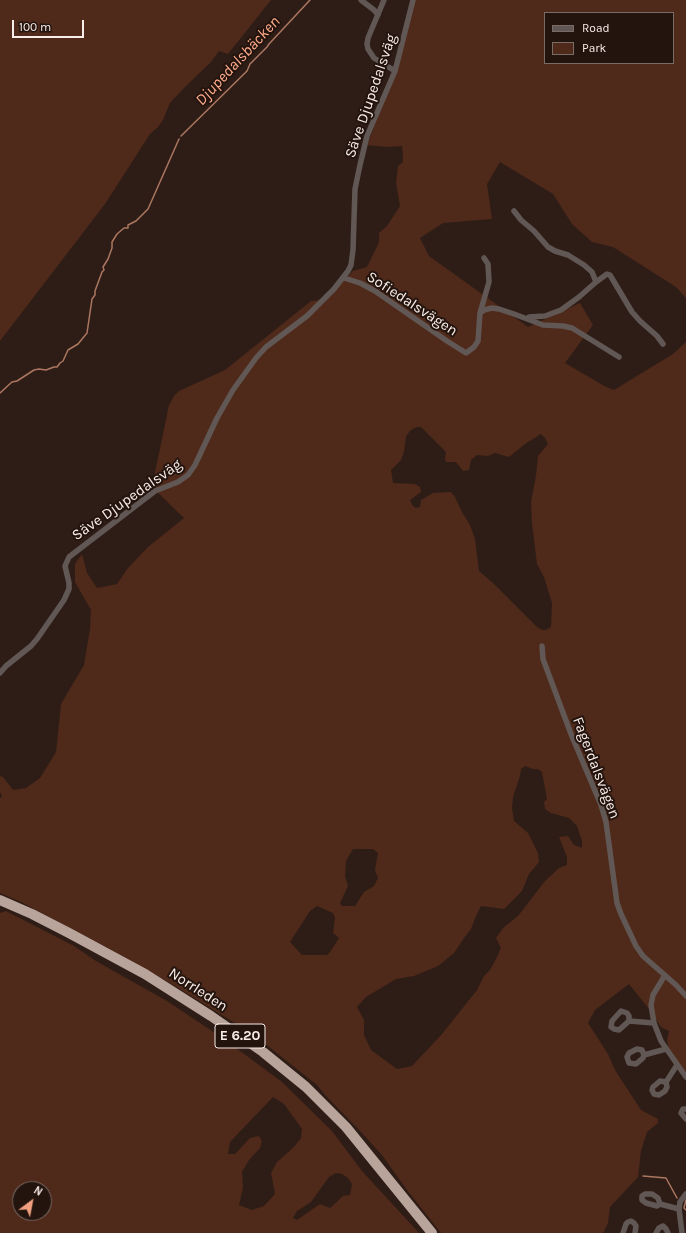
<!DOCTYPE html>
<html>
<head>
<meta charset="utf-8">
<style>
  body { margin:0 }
  #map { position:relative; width:686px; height:1233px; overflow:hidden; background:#2e1d17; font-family:Karla,sans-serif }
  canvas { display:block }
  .legend { position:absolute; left:544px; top:12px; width:130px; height:52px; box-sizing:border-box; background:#24140e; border:1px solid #796b66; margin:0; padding:5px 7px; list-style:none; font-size:12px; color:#f9ede9 }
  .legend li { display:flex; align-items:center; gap:8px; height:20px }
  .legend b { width:20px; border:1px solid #796b66 }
  .north { position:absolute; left:12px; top:1181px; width:40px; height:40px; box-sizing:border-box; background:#24140e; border:1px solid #796b66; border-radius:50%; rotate:32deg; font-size:11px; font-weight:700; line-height:16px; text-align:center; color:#f9ede9 }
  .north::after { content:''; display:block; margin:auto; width:14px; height:18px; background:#f2a080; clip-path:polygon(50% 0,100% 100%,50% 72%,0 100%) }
  .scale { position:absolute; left:12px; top:20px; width:72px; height:18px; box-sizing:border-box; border:2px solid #f9ede9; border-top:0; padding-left:5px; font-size:12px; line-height:14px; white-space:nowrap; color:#f9ede9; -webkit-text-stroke:3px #24140e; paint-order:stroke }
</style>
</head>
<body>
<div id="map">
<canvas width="686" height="1233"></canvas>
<ul class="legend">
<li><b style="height:5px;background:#615855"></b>Road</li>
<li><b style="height:11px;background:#4f2919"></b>Park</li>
</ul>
<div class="north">N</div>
<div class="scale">100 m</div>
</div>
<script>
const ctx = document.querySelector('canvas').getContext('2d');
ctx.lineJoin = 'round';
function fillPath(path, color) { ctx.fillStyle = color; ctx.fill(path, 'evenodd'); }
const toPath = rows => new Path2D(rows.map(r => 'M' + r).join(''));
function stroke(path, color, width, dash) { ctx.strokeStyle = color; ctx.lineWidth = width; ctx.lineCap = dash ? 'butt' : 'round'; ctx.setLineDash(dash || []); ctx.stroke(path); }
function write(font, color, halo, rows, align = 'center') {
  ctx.font = font + ' Karla,sans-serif'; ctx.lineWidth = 4; ctx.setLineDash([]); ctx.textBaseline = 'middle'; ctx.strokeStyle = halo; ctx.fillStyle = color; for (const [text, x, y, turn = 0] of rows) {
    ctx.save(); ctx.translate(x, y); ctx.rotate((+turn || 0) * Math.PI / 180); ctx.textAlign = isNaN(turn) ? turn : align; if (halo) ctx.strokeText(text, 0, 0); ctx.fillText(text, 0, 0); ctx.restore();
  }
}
const green = toPath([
  [0,0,271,0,228,54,219,51,211,62,184,88,170,103,163,120,158,127,150,134,105,204,0,341],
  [415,0,686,0,686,298,676,287,613,247,592,242,572,224,553,194,500,162,487,184,492,219,443,223,420,238,429,256,528,327,580,303,593,325,565,363,606,387,614,390,673,354,686,342,686,1075,669,1048,667,1041,669,1031,661,1027,649,1009,629,984,595,1010,588,1023,608,1054,615,1070,641,1110,658,1119,658,1123,647,1132,641,1151,638,1177,610,1207,608,1223,603,1233,441,1233,407,1190,382,1155,361,1132,325,1095,317,1085,254,1035,175,986,117,953,21,902,0,893,0,798,2,796,0,792,0,776,3,777,13,790,26,788,40,778,56,752,61,704,84,665,90,629,91,610,75,582,75,564,82,554,87,573,97,588,117,584,128,568,148,547,184,518,152,487,169,405,174,396,179,391,225,370,311,301,324,300,353,271,367,267,379,242,379,233,387,226,400,206,396,183,398,166,403,162,403,156,402,146,387,147,367,145,378,116],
  [545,13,673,13,673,63,545,63],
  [417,427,421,427,446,452,445,458,446,462,456,462,463,471,469,470,471,460,477,455,488,456,495,453,509,457,525,444,541,434,545,438,548,444,538,456,536,475,531,502,532,523,537,564,544,577,552,603,551,627,546,630,542,630,537,627,493,583,479,571,475,539,470,525,462,512,455,497,451,492,433,493,421,500,420,507,416,508,413,506,410,500,421,492,420,487,415,484,393,483,391,470,401,460,404,452,406,436,411,430],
  [525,766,533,769,538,769,542,772,547,799,544,802,545,809,551,813,569,818,577,826,582,841,582,848,574,845,568,836,559,837,567,857,567,865,559,868,545,881,518,916,503,928,496,938,501,948,496,959,490,970,484,976,477,990,442,1034,412,1066,397,1069,371,1050,364,1035,364,1020,357,1007,366,997,396,979,414,976,438,966,454,953,464,938,471,929,476,916,481,906,504,909,522,891,529,874,539,862,538,853,528,833,514,821,512,808,513,797,520,776,521,769],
  [353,849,373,849,378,853,375,870,378,878,374,886,364,892,355,906,342,906,340,903,348,886,345,876,346,861],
  [317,906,333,913,335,918,333,933,339,938,330,952,327,955,302,955,290,942,310,911],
  [6,911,74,946,96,961,167,1001,224,1039,282,1082,332,1131,362,1171,419,1233,0,1233,0,913],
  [273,1097,284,1104,302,1129,301,1138,294,1147,277,1162,271,1173,275,1194,264,1206,252,1210,239,1205,243,1188,242,1172,249,1160,260,1148,262,1141,259,1136,250,1138,235,1154,228,1154,230,1142],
  [336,1173,342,1174,348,1178,352,1184,350,1195,343,1196,330,1208,320,1204,297,1220,293,1218,297,1211,311,1202,329,1177],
  [20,1189,44,1189,44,1213,20,1213]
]);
const stream = toPath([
  [181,136,247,71,250,64,267,47,269,44,310,0],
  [0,393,12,382,17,381,34,370,39,369,46,370,54,367,57,367,60,363,63,361,68,350,78,344,87,333,92,299,95,295,95,291,102,272,104,270,103,267,108,259,112,248,112,242,117,234,124,228,128,228,128,225,136,221,148,209,179,139],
  [643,1176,666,1178,677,1198],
  [686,1200,684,1208,686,1210]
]);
const street = toPath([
  [361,0,374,10,378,15],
  [384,0,368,38,367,44,368,49,374,58,395,71],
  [514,211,521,220,534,231,548,247,555,251,568,255,584,265,592,272,596,282,579,297,561,310,545,316,529,317],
  [344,278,360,283,375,291,447,341,466,353,474,347,478,341,480,313,484,310,492,308,499,309,514,314,543,325,563,326,572,328,619,357],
  [596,282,607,274,610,275,632,312,640,321,657,336,663,344],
  [480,313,489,282,488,264,484,258],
  [542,646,543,659,571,734,601,805,606,822,617,903,621,914,636,946,643,956,676,985,686,996],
  [0,673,6,666,31,646,37,639,64,600,69,589,69,583,65,566,69,557,155,491,178,482,188,475,195,465,217,418,233,390,256,358,266,347,307,316,334,289,348,271,351,265,353,250,355,189,360,165,367,136,395,71,413,0],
  [665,975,653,995,651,1005,654,1023,661,1041,686,1077],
  [629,1021,629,1016,627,1013,621,1011,612,1021,611,1027,614,1029,619,1030,629,1021,654,1023],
  [644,1055,643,1058,636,1064,629,1063,627,1057,629,1053,637,1049,642,1050,644,1055,666,1049],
  [666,1082,667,1087,665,1091,659,1095,654,1094,652,1090,653,1087,660,1081,666,1082,677,1065],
  [686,1109,683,1109,681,1113,686,1119],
  [660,1204,657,1206,646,1203,642,1200,642,1196,645,1194,652,1194,658,1198,660,1204,679,1209],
  [623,1233,626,1224,628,1222,631,1221,634,1223,636,1226,635,1233],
  [656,1233,659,1228,663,1226,666,1229,668,1233],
  [682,1233,679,1209,680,1202,686,1194]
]);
const highway = toPath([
  [0,900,32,914,69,933,145,974,211,1016,263,1052,306,1087,346,1127,432,1233]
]);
const shields = [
  [240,1036,50]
];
const shieldNames = [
  ["E 6.20",240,1036]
];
const streetNames = [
  ["Säve Djupedalsväg",371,96,-71],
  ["Sofiedalsvägen",412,304,33],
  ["Säve Djupedalsväg",127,500,-35],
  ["Fagerdalsvägen",596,768,69],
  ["Norrleden",198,990,33]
];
const waterNames = [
  ["Djupedalsbäcken",238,61,-47]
];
fillPath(green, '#4f2919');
stroke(stream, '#ab7760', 1.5);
stroke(street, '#615855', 5.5);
stroke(highway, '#b9a49b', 10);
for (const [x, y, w] of shields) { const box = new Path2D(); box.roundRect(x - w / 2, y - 12, w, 24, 3); ctx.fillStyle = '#24140e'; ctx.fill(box); stroke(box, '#f9ede9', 1); }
write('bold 14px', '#f9ede9', null, shieldNames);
write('15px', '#f9ede9', '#24140e', streetNames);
write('italic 16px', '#ffac8c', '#24140e', waterNames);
</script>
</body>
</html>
